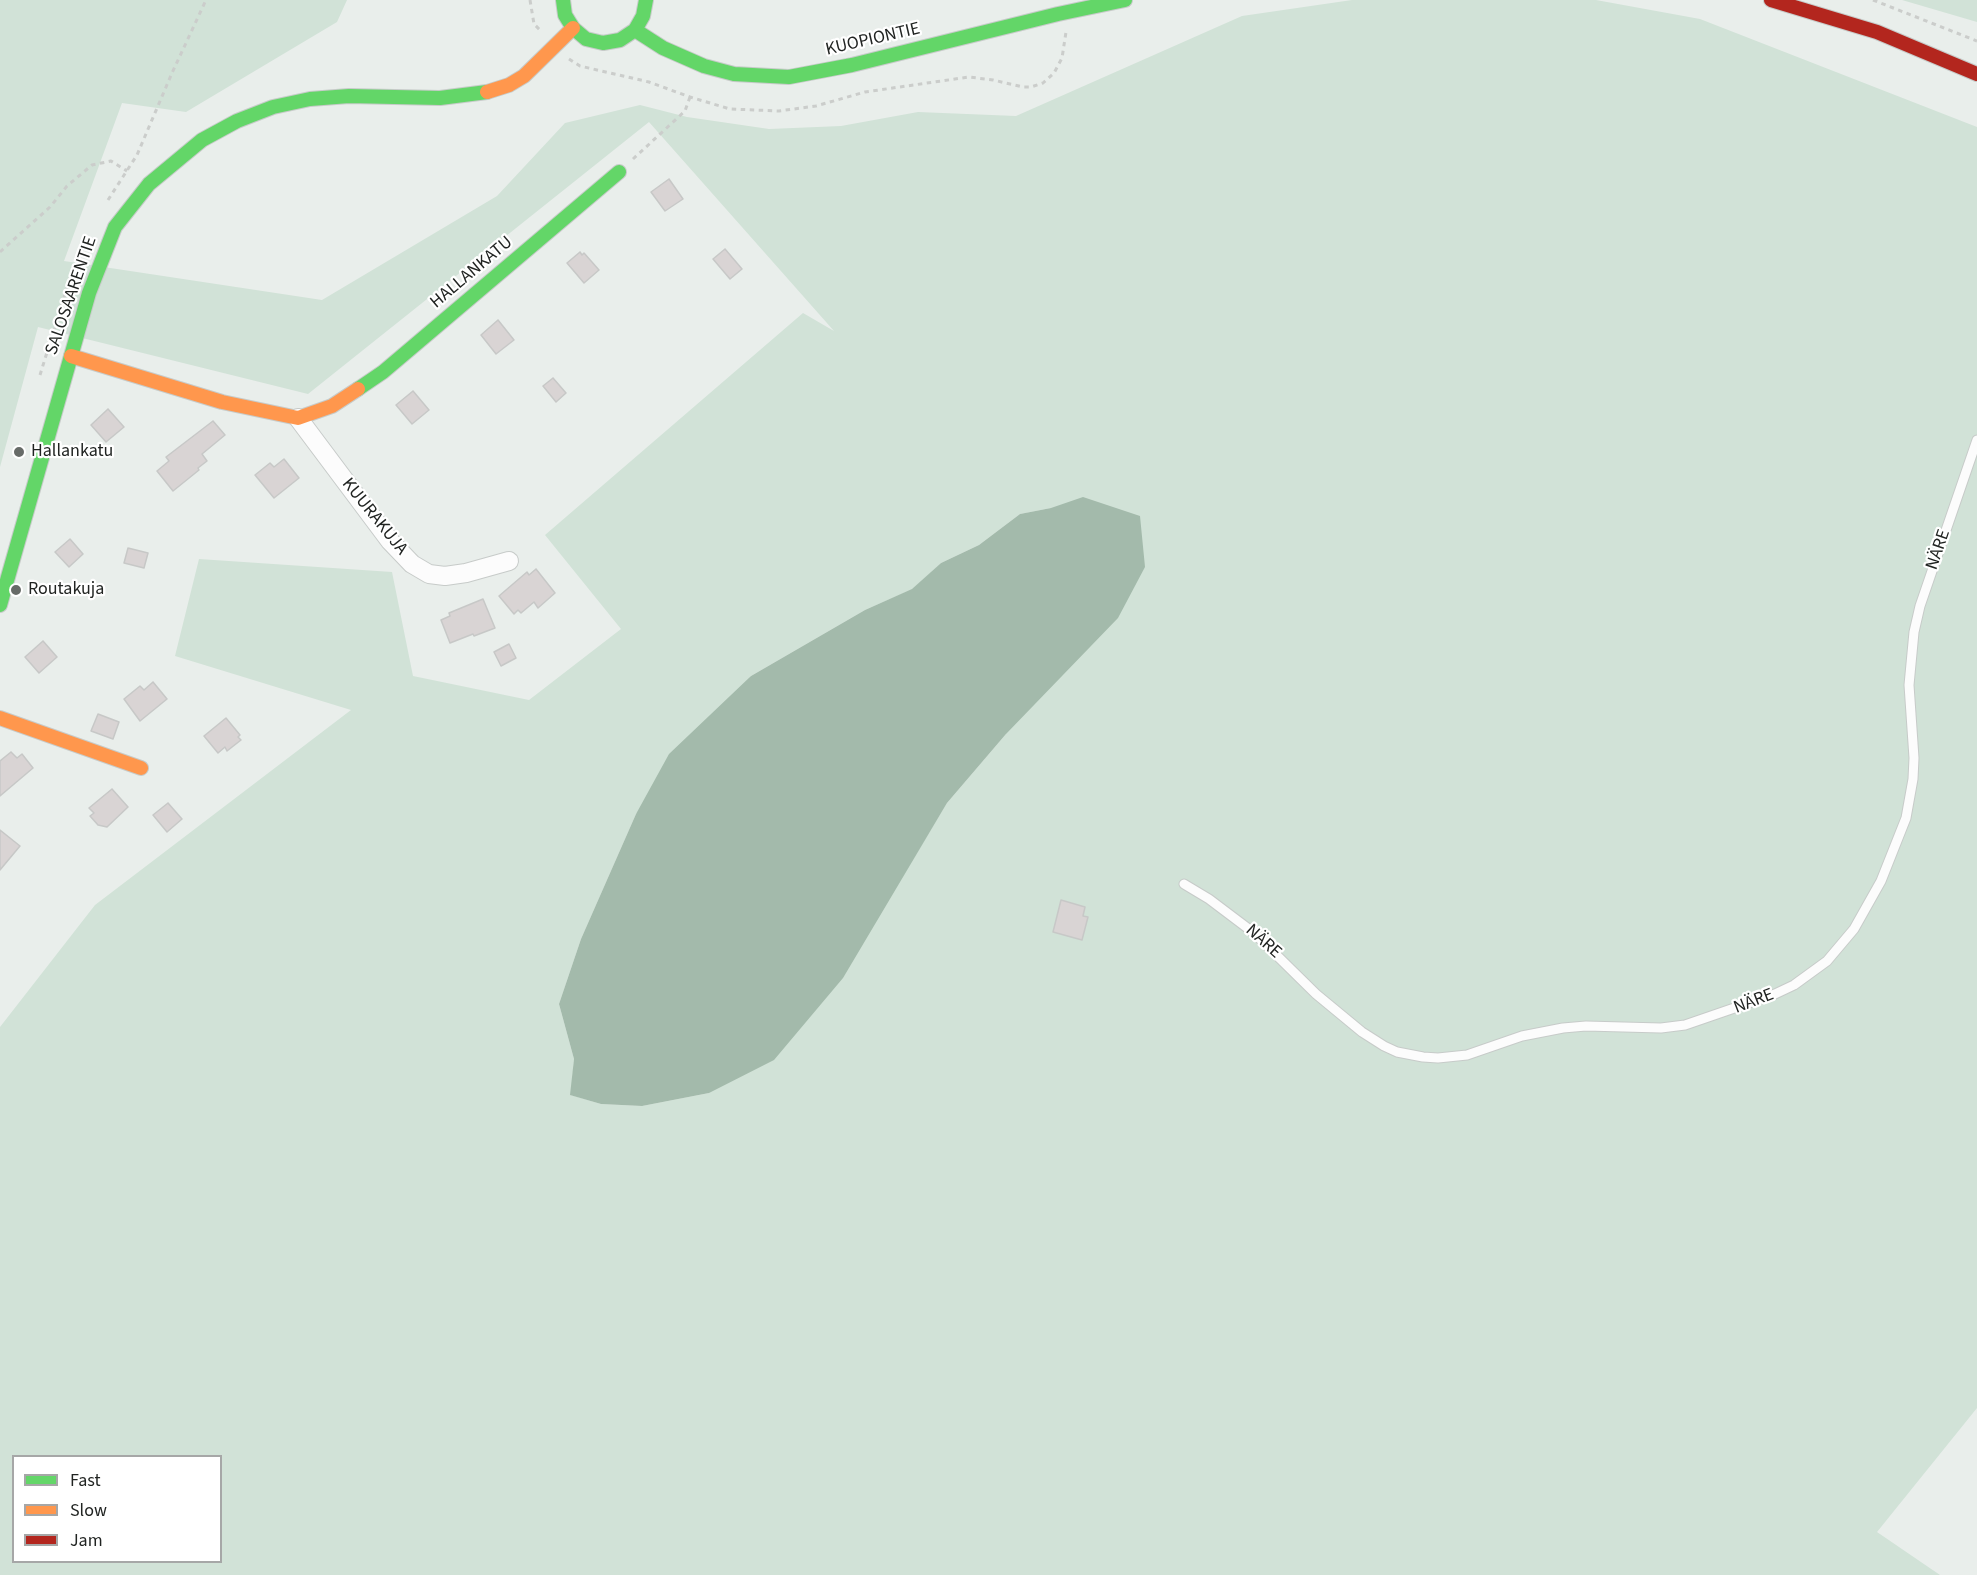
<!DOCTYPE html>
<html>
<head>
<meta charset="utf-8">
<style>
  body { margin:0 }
  #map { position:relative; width:1977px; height:1575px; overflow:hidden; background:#e9eeeb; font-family:"Source Sans 3",sans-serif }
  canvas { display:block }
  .legend { position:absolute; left:12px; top:1455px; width:210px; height:108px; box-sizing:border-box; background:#fff; border:2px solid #a6a7a7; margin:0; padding:8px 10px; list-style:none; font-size:18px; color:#212422 }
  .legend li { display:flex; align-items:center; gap:12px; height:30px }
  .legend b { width:30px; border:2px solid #a6a7a7 }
</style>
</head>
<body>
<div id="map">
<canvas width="1977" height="1575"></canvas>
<ul class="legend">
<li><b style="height:8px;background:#63d668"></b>Fast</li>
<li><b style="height:8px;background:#ff974d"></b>Slow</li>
<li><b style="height:8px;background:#b3261e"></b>Jam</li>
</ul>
</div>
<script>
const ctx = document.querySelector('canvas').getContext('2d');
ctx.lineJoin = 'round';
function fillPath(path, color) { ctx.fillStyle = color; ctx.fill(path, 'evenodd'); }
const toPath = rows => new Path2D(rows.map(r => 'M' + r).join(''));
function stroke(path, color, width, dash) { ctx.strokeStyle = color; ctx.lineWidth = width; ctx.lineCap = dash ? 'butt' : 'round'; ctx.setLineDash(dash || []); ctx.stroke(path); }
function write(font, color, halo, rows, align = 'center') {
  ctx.font = font + ' "Source Sans 3",sans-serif'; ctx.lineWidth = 4.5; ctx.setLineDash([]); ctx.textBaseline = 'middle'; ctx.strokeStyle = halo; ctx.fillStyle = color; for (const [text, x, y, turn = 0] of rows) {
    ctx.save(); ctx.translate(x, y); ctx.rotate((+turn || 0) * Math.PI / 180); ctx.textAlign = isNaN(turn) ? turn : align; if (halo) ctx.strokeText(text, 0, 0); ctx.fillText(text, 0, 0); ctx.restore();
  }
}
const green = toPath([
  [0,0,347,0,337,22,186,112,122,103,64,261,322,300,497,196,565,123,640,105,687,117,769,129,841,126,918,112,1016,116,1242,16,1352,0,1596,0,1700,19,1977,127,1977,1408,1877,1532,1940,1575,0,1575,0,1027,95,905,351,710,175,656,199,559,392,572,413,676,529,700,621,629,545,535,803,313,834,331,649,122,308,394,38,327,0,467],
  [1051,508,1006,734,947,803,899,882,709,1093,642,1106,601,1104,571,1095,574,1059,559,1004,581,939,636,814,751,676,865,610,913,589,941,563,979,545,1020,514],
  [14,1456,220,1456,220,1562,14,1562],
  [1902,0,1977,0,1977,22]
]);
const water = toPath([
  [1083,497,1140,516,1145,567,1118,618,1006,734,947,803,843,978,774,1060,709,1093,642,1106,601,1104,570,1095,574,1059,559,1004,581,939,636,814,669,754,751,676,865,610,912,589,941,563,979,545,1020,514,1051,508]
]);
const building = toPath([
  [669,179,683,199,665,211,651,192,669,179],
  [725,249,742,269,730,279,713,259,725,249],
  [580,252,582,255,584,253,599,270,584,283,567,263,580,252],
  [498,320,514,340,496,354,481,335,498,320],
  [553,378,566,393,556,402,543,386,553,378],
  [413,391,429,410,412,424,396,405,413,391],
  [108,409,124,427,106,442,91,425,108,409],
  [213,421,225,435,202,454,207,461,198,468,199,470,173,491,157,471,169,461,166,457,213,421],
  [284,459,299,478,274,498,255,475,270,463,274,467,284,459],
  [70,539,83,554,69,567,55,552,70,539],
  [128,548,148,553,144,568,124,563,128,548],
  [536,569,555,593,538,608,534,602,521,613,518,610,514,614,499,596,527,572,529,575,536,569],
  [483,599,495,628,474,636,473,634,450,643,441,620,450,616,449,613,483,599],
  [43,641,57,657,39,673,25,657,43,641],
  [509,644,516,658,501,666,494,652,509,644],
  [153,682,167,699,140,721,124,699,140,686,144,690,153,682],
  [98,714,119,722,113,739,91,731,98,714],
  [226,718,240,735,238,737,241,740,227,751,225,747,218,753,204,736,226,718],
  [11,752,17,758,22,754,33,768,0,796,0,761,11,752],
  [112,789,128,807,107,827,98,825,90,816,94,813,89,808,112,789],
  [168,803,182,819,167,832,153,815,168,803],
  [0,830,20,846,0,870,0,830],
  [1061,900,1085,907,1083,916,1088,917,1082,940,1053,932,1061,900]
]);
const path = toPath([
  [530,0,534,24,541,31],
  [1873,0,1977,41],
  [569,59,580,66,649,82,690,97,730,109,779,111,816,106,865,92,969,77,993,80,1023,87,1031,87,1043,83,1054,73,1062,58,1066,32],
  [633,159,685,111,690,97],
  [108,200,137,155,172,73,206,0],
  [0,252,50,207,67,186,92,165,111,161,127,171],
  [40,375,70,278]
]);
const lane = toPath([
  [1184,884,1209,899,1254,933,1316,994,1362,1032,1384,1046,1397,1052,1423,1057,1438,1058,1467,1055,1522,1036,1563,1028,1586,1026,1661,1028,1685,1025,1775,994,1794,985,1827,961,1854,929,1881,881,1906,818,1913,779,1914,758,1909,685,1914,632,1920,606,1977,440]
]);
const street = toPath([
  [298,418,390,541,412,564,429,574,445,576,466,573,509,561]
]);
const fast = toPath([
  [563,0,565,15,573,28,586,39,603,43,620,40,635,30,643,16,646,0],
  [635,30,663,48,704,66,734,74,789,77,852,65,1058,14,1125,0],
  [358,389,383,372,619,172],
  [0,605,89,293,115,227,149,184,202,140,237,121,273,107,310,99,349,96,440,98,487,92]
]);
const slow = toPath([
  [487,92,509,85,524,76,573,28],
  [71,356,222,402,298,418,332,406,358,389],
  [0,718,141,768]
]);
const jam = toPath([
  [1771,0,1877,32,1977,74]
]);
const markers = [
  [19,452,6,"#676b68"],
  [16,590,6,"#676b68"]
];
const streetNames = [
  ["KUOPIONTIE",873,40,-13],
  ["HALLANKATU",472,273,-40],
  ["SALOSAARENTIE",72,296,-71],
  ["KUURAKUJA",374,517,51],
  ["NÄRE",1939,550,-71],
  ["NÄRE",1263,942,42],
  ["NÄRE",1754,1002,-21]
];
const poiNames = [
  ["Hallankatu",31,452],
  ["Routakuja",28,590]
];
fillPath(green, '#d1e2d7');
fillPath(water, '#a3baab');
fillPath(building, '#d9d4d4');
stroke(building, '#c7c8c7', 1.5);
stroke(lane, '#c7cbc9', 11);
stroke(street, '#c7cbc9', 20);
stroke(fast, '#c7cbc9', 16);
stroke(slow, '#c7cbc9', 16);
stroke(jam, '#c7cbc9', 16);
stroke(path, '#cbcdcb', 3, [4.5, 4.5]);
stroke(lane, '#fcfcfc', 9);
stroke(street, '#fcfcfc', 18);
stroke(fast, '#63d668', 14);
stroke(slow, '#ff974d', 14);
stroke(jam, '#b3261e', 14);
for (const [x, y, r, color] of markers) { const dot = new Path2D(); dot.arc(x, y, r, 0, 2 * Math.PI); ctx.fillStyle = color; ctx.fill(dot); stroke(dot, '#fff', 2); }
write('18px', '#212422', '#fff', streetNames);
write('18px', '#212422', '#fff', poiNames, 'left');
</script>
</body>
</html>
